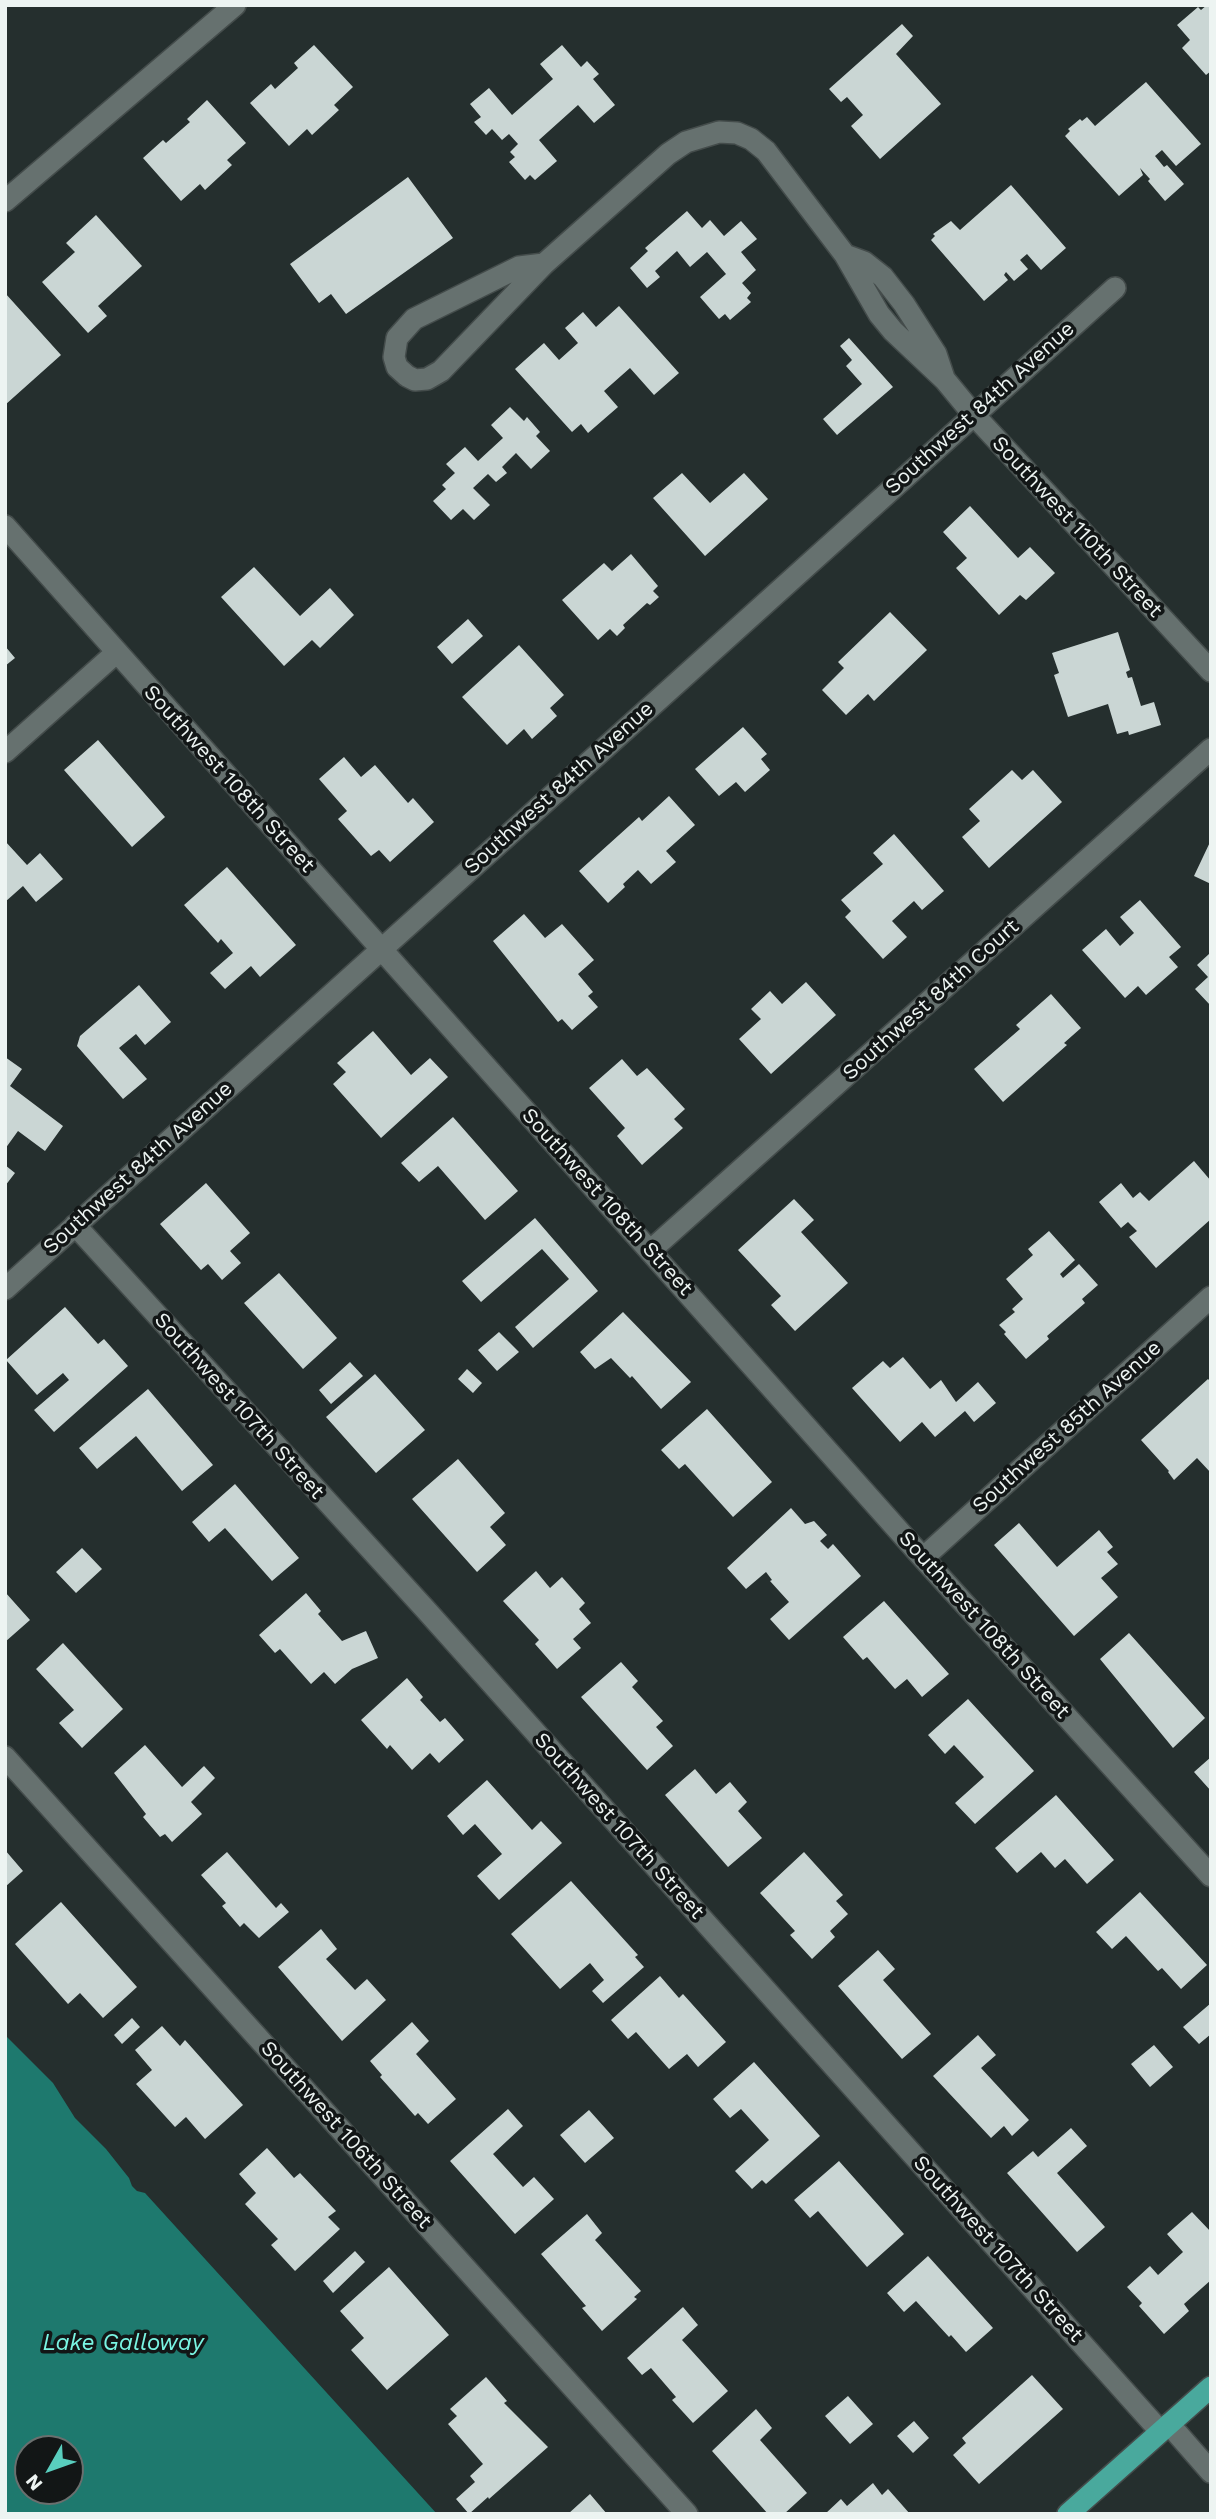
<!DOCTYPE html>
<html>
<head>
<meta charset="utf-8">
<style>
  body { margin:0 }
  #map { position:relative; width:1216px; height:2519px; overflow:hidden; background:#252f2e; font-family:"Work Sans",sans-serif }
  canvas { display:block }
  .frame { position:absolute; inset:0; border:7px solid #edf4f2; pointer-events:none }
  .north { position:absolute; left:14px; top:2435px; width:70px; height:70px; box-sizing:border-box; background:#121616; border:2px solid #6a6f6e; border-radius:50%; rotate:230deg; font-size:19px; font-weight:700; line-height:28px; text-align:center; color:#edf4f2 }
  .north::after { content:''; display:block; margin:auto; width:24px; height:32px; background:#59cebe; clip-path:polygon(50% 0,100% 100%,50% 72%,0 100%) }
</style>
</head>
<body>
<div id="map">
<canvas width="1216" height="2519"></canvas>
<div class="frame"></div>
<div class="north">N</div>
</div>
<script>
const ctx = document.querySelector('canvas').getContext('2d');
ctx.lineJoin = 'round';
function fillPath(path, color) { ctx.fillStyle = color; ctx.fill(path, 'evenodd'); }
const toPath = rows => new Path2D(rows.map(r => 'M' + r).join(''));
function stroke(path, color, width, dash) { ctx.strokeStyle = color; ctx.lineWidth = width; ctx.lineCap = dash ? 'butt' : 'round'; ctx.setLineDash(dash || []); ctx.stroke(path); }
function write(font, color, halo, rows, align = 'center') {
  ctx.font = font + ' "Work Sans",sans-serif'; ctx.lineWidth = 7; ctx.setLineDash([]); ctx.textBaseline = 'middle'; ctx.strokeStyle = halo; ctx.fillStyle = color; for (const [text, x, y, turn = 0] of rows) {
    ctx.save(); ctx.translate(x, y); ctx.rotate((+turn || 0) * Math.PI / 180); ctx.textAlign = isNaN(turn) ? turn : align; if (halo) ctx.strokeText(text, 0, 0); ctx.fillText(text, 0, 0); ctx.restore();
  }
}
const water = toPath([
  [5,2035,53,2083,75,2118,106,2149,129,2178,132,2186,137,2191,145,2193,437,2514,5,2514],
  [28,2449,70,2449,70,2491,28,2491]
]);
const building = toPath([
  [1207,5,1211,5,1211,71,1206,75,1182,48,1190,40,1177,25,1198,7,1201,10],
  [902,24,913,36,896,54,941,104,880,159,851,126,863,115,847,97,841,102,829,89],
  [314,45,353,87,334,105,339,110,312,135,307,129,289,146,250,103,271,84,275,89,298,68,294,63],
  [562,45,581,67,587,61,599,74,593,79,615,105,594,123,578,105,539,140,557,161,535,180,530,175,525,180,509,162,515,157,510,152,518,144,509,134,502,140,492,129,486,135,474,122,481,117,470,104,489,88,512,115,553,79,540,64],
  [1146,82,1201,144,1176,166,1162,150,1155,156,1164,167,1167,165,1184,184,1165,201,1148,181,1150,179,1140,168,1143,175,1119,196,1065,136,1070,131,1068,129,1080,119,1082,121,1087,117,1095,126],
  [207,100,246,143,227,160,232,165,205,190,200,184,181,201,143,158,163,140,166,143,190,122,187,119],
  [408,177,453,238,346,314,331,294,319,303,290,264],
  [1011,185,1066,248,1041,270,1027,254,1020,260,1028,269,1014,281,1006,272,1004,275,1008,280,984,301,931,240,935,236,933,234,951,221,960,230],
  [687,211,702,228,710,220,724,236,741,221,757,239,741,252,756,270,742,283,751,293,747,298,751,302,730,320,725,314,719,319,700,297,726,274,707,252,690,267,677,251,655,271,660,277,647,288,630,268,648,251,645,248],
  [96,215,142,266,98,306,107,316,88,333,42,282,75,252,66,243],
  [5,293,61,355,5,405],
  [619,306,679,373,654,395,630,368,604,391,618,407,588,433,581,424,572,432,515,369,544,343,559,360,578,343,565,328,583,312,596,327],
  [849,338,893,387,837,435,823,419,862,384,846,366,852,360,840,346],
  [510,407,524,421,527,417,540,432,536,436,550,451,531,469,516,453,502,467,507,473,496,482,488,474,473,488,490,505,474,520,463,509,451,520,433,501,446,489,442,485,455,473,446,464,465,447,478,461,503,438,491,425],
  [682,473,710,503,744,473,768,499,705,556,653,498],
  [970,506,1018,558,1030,547,1055,573,1026,600,1020,595,999,615,956,568,967,558,943,532],
  [631,554,658,586,653,591,659,597,650,605,647,603,623,625,625,628,617,636,610,629,598,640,562,600,604,563,612,571],
  [254,567,300,616,330,588,354,615,320,648,312,640,284,666,221,597],
  [890,612,927,650,874,701,868,694,846,715,822,690,844,668,838,662],
  [468,619,483,636,452,664,437,647],
  [1118,632,1130,670,1126,672,1128,678,1132,677,1141,706,1154,702,1161,725,1129,735,1128,731,1117,734,1108,704,1068,717,1054,675,1059,673,1052,653],
  [519,645,564,695,550,708,557,716,532,739,524,729,507,745,462,697],
  [5,646,15,658,5,666],
  [743,727,767,754,761,759,770,770,745,792,736,782,719,796,695,769],
  [98,740,165,817,132,847,64,770],
  [344,757,361,777,375,765,408,803,413,798,434,822,390,862,379,850,371,856,338,819,347,811,319,779],
  [1012,770,1022,780,1033,770,1062,802,989,868,962,837,980,821,969,809],
  [669,796,695,825,666,851,676,862,651,884,638,870,623,884,625,887,608,903,579,871,639,817,642,821],
  [894,834,944,891,922,910,914,901,892,921,907,937,883,959,845,917,851,911,841,900,883,864,873,853],
  [1211,840,1211,884,1194,876],
  [5,841,27,865,40,853,63,879,36,902,23,886,5,902],
  [227,867,296,945,260,977,251,966,225,989,210,973,233,953,221,939,218,943,184,905],
  [1140,900,1181,947,1169,957,1178,967,1146,995,1138,986,1125,998,1082,950,1106,929,1120,946,1134,933,1120,917],
  [524,914,545,938,562,924,594,960,578,974,593,992,588,996,598,1007,572,1030,562,1019,558,1022,493,941],
  [1209,954,1211,957,1211,1006,1195,989,1208,977,1197,965],
  [806,982,836,1015,771,1074,739,1039,761,1019,751,1009,770,991,782,1004],
  [139,985,171,1022,145,1045,136,1034,119,1048,147,1079,123,1099,77,1046,80,1036],
  [1051,994,1081,1028,1064,1043,1067,1045,1003,1102,974,1069,1020,1029,1016,1025],
  [373,1031,411,1075,430,1058,448,1077,381,1138,333,1084,346,1072,337,1063],
  [5,1057,22,1069,10,1086,63,1126,45,1151,18,1131,5,1149],
  [622,1059,637,1076,647,1068,685,1109,674,1119,683,1128,642,1165,617,1136,625,1128,589,1088],
  [453,1117,518,1191,485,1220,438,1166,419,1182,401,1163],
  [1194,1161,1211,1181,1211,1219,1156,1268,1129,1237,1137,1231,1128,1222,1121,1228,1099,1202,1121,1183,1133,1198,1140,1192,1149,1201],
  [5,1165,15,1173,5,1186],
  [206,1183,250,1233,230,1251,241,1263,222,1280,208,1264,201,1270,160,1224],
  [794,1199,814,1220,801,1232,848,1283,795,1331,771,1305,781,1296,738,1250],
  [535,1218,598,1291,533,1348,515,1327,569,1279,542,1249,481,1302,462,1281],
  [1049,1231,1075,1260,1060,1274,1063,1278,1079,1264,1098,1285,1082,1299,1085,1303,1047,1336,1049,1339,1026,1359,1004,1334,1006,1332,999,1325,1015,1312,1012,1309,1023,1299,1006,1279,1033,1255,1028,1249],
  [279,1273,337,1338,303,1369,244,1303],
  [65,1307,98,1344,104,1339,128,1366,54,1432,34,1410,69,1380,63,1373,37,1395,6,1360],
  [623,1312,691,1382,661,1409,632,1376,630,1378,611,1358,595,1369,580,1352],
  [499,1332,519,1352,497,1371,478,1350],
  [903,1357,930,1389,941,1380,956,1402,978,1382,996,1403,974,1422,965,1411,935,1437,922,1422,900,1442,852,1388,883,1361,890,1368],
  [350,1362,363,1376,331,1404,319,1390],
  [467,1369,482,1383,473,1393,458,1379],
  [375,1374,425,1430,376,1473,326,1417],
  [1208,1379,1211,1382,1211,1473,1197,1458,1174,1480,1168,1472,1169,1471,1141,1440],
  [148,1389,213,1465,182,1491,136,1436,97,1469,79,1448],
  [707,1409,772,1482,733,1517,685,1464,679,1469,661,1450],
  [458,1459,505,1513,490,1527,506,1545,477,1572,412,1499],
  [235,1484,299,1558,272,1581,225,1528,209,1542,192,1522],
  [791,1508,805,1524,814,1521,827,1535,820,1541,828,1549,833,1544,861,1576,789,1640,770,1619,789,1602,770,1581,772,1580,766,1572,746,1589,727,1568],
  [1019,1523,1057,1567,1099,1530,1113,1547,1107,1552,1118,1564,1101,1578,1118,1597,1074,1636,994,1545],
  [82,1548,102,1569,76,1593,56,1572],
  [536,1571,550,1588,562,1577,585,1603,579,1609,591,1623,573,1639,581,1648,557,1669,535,1644,539,1640,503,1601],
  [5,1592,30,1620,5,1642],
  [306,1593,321,1611,318,1614,342,1641,366,1631,378,1658,352,1669,335,1684,324,1672,311,1684,280,1649,275,1653,259,1635],
  [884,1601,949,1674,922,1697,907,1679,895,1689,867,1657,863,1660,843,1637],
  [1129,1633,1205,1718,1173,1748,1100,1659],
  [63,1643,123,1709,82,1748,59,1723,74,1710,36,1669],
  [621,1662,638,1681,632,1687,663,1721,656,1727,673,1746,647,1770,581,1697],
  [407,1678,423,1697,420,1700,440,1722,445,1718,464,1740,439,1763,430,1753,412,1770,390,1745,387,1749,361,1720],
  [968,1699,1034,1771,975,1824,955,1803,984,1777,954,1745,945,1754,928,1735],
  [145,1745,182,1787,204,1766,215,1778,191,1802,202,1814,172,1842,165,1834,160,1837,143,1817,146,1814,114,1773],
  [1211,1757,1211,1791,1194,1772],
  [695,1769,716,1794,730,1782,747,1802,738,1811,762,1838,728,1867,665,1795],
  [487,1780,532,1830,541,1821,562,1843,499,1900,477,1876,502,1854,475,1824,463,1835,447,1816],
  [1056,1795,1114,1860,1087,1884,1065,1859,1055,1868,1041,1852,1017,1873,995,1848],
  [5,1850,23,1871,5,1887],
  [227,1852,276,1908,281,1903,289,1912,259,1938,244,1923,240,1927,222,1906,226,1903,201,1875],
  [804,1852,843,1895,836,1901,848,1914,830,1931,835,1937,812,1959,790,1935,795,1931,760,1893],
  [571,1881,638,1955,635,1957,644,1967,603,2003,592,1991,604,1980,590,1963,560,1989,511,1934],
  [1140,1892,1207,1965,1181,1989,1162,1968,1158,1971,1126,1936,1112,1949,1096,1932],
  [61,1902,137,1987,103,2018,80,1993,68,2004,15,1944],
  [321,1929,337,1949,326,1959,355,1990,367,1979,386,2000,342,2041,278,1967],
  [878,1950,895,1969,883,1980,931,2034,902,2059,838,1986],
  [660,1976,679,1998,683,1994,726,2042,698,2067,687,2054,669,2069,636,2032,628,2039,611,2020],
  [1211,2003,1211,2034,1199,2044,1183,2027],
  [132,2018,140,2027,122,2044,114,2035],
  [412,2022,429,2041,416,2054,456,2099,428,2124,418,2113,415,2116,380,2077,382,2075,370,2061],
  [162,2026,180,2046,185,2040,243,2105,205,2139,186,2117,175,2127,136,2084,152,2070,135,2050],
  [978,2035,996,2055,981,2068,1029,2120,1012,2136,1004,2126,991,2138,933,2076],
  [1154,2045,1173,2067,1150,2087,1131,2064],
  [754,2062,820,2136,766,2184,762,2180,752,2189,735,2171,769,2140,741,2109,730,2118,713,2099],
  [508,2109,523,2126,493,2154,523,2187,534,2177,554,2199,515,2234,450,2161],
  [589,2110,614,2138,585,2163,560,2135],
  [1071,2128,1087,2146,1057,2173,1105,2227,1077,2252,1007,2173,1033,2151,1038,2157],
  [267,2148,294,2178,300,2173,336,2211,328,2217,340,2229,295,2271,271,2245,278,2239,245,2204,256,2193,239,2174],
  [839,2161,904,2234,867,2267,818,2211,810,2218,794,2200],
  [1192,2212,1211,2232,1211,2280,1184,2304,1189,2311,1164,2334,1139,2306,1142,2303,1127,2287,1150,2266,1158,2275,1183,2252,1167,2234],
  [587,2214,602,2233,595,2240,641,2291,634,2297,637,2299,602,2331,582,2308,586,2306,541,2254],
  [355,2251,365,2262,333,2293,323,2281],
  [928,2256,993,2328,966,2352,951,2335,949,2337,916,2301,904,2312,887,2293],
  [389,2267,449,2335,387,2390,351,2350,364,2338,340,2311],
  [683,2307,698,2325,682,2340,728,2391,693,2423,672,2400,676,2397,651,2368,642,2375,627,2358],
  [1032,2375,1063,2409,979,2484,953,2455,966,2443,962,2438],
  [486,2377,507,2401,504,2403,548,2447,489,2499,488,2497,469,2514,456,2499,475,2482,470,2476,483,2464,448,2424,457,2416,450,2409],
  [848,2396,873,2424,850,2444,825,2416],
  [756,2409,772,2428,760,2440,807,2493,784,2514,768,2514,712,2451],
  [914,2421,929,2438,913,2453,897,2436],
  [873,2483,882,2495,888,2489,910,2514,825,2514,841,2499,847,2506],
  [590,2494,607,2514,568,2514]
]);
const minor = toPath([
  [5,201,235,5],
  [845,255,864,262,883,277,904,304,936,354,944,378],
  [544,264,519,267,414,319,397,338,394,357,397,367,407,376,415,380,427,379,441,371,544,264,668,154,686,142,719,132,737,133,751,139,766,151,845,255,879,314,893,331,945,380,973,414,1211,671],
  [5,526,923,1558,1211,1876],
  [5,752,117,652],
  [75,1225,426,1610,1160,2431],
  [650,1251,1211,749],
  [5,1289,1115,288],
  [923,1558,1211,1297],
  [5,1757,687,2514],
  [1169,2424,1211,2472]
]);
const major = toPath([
  [1068,2514,1211,2387]
]);
const streetNames = [
  ["Southwest 84th Avenue",980,408,-42],
  ["Southwest 110th Street",1077,527,47],
  ["Southwest 108th Street",229,779,48],
  ["Southwest 84th Avenue",559,788,-42],
  ["Southwest 84th Court",931,1000,-42],
  ["Southwest 84th Avenue",138,1168,-42],
  ["Southwest 108th Street",607,1202,48],
  ["Southwest 107th Street",239,1406,48],
  ["Southwest 85th Avenue",1067,1427,-42],
  ["Southwest 108th Street",984,1625,48],
  ["Southwest 107th Street",619,1826,48],
  ["Southwest 106th Street",346,2135,48],
  ["Southwest 107th Street",998,2249,48]
];
const waterNames = [
  ["Lake Galloway",123,2343]
];
fillPath(water, '#1e796e');
fillPath(building, '#cad6d4');
stroke(minor, '#444c4b', 24);
stroke(major, '#444c4b', 24);
stroke(minor, '#66716f', 21);
stroke(major, '#49a99d', 21);
write('21px', '#edf4f2', '#121616', streetNames);
write('italic 23px', '#7af5e3', '#121616', waterNames);
</script>
</body>
</html>
